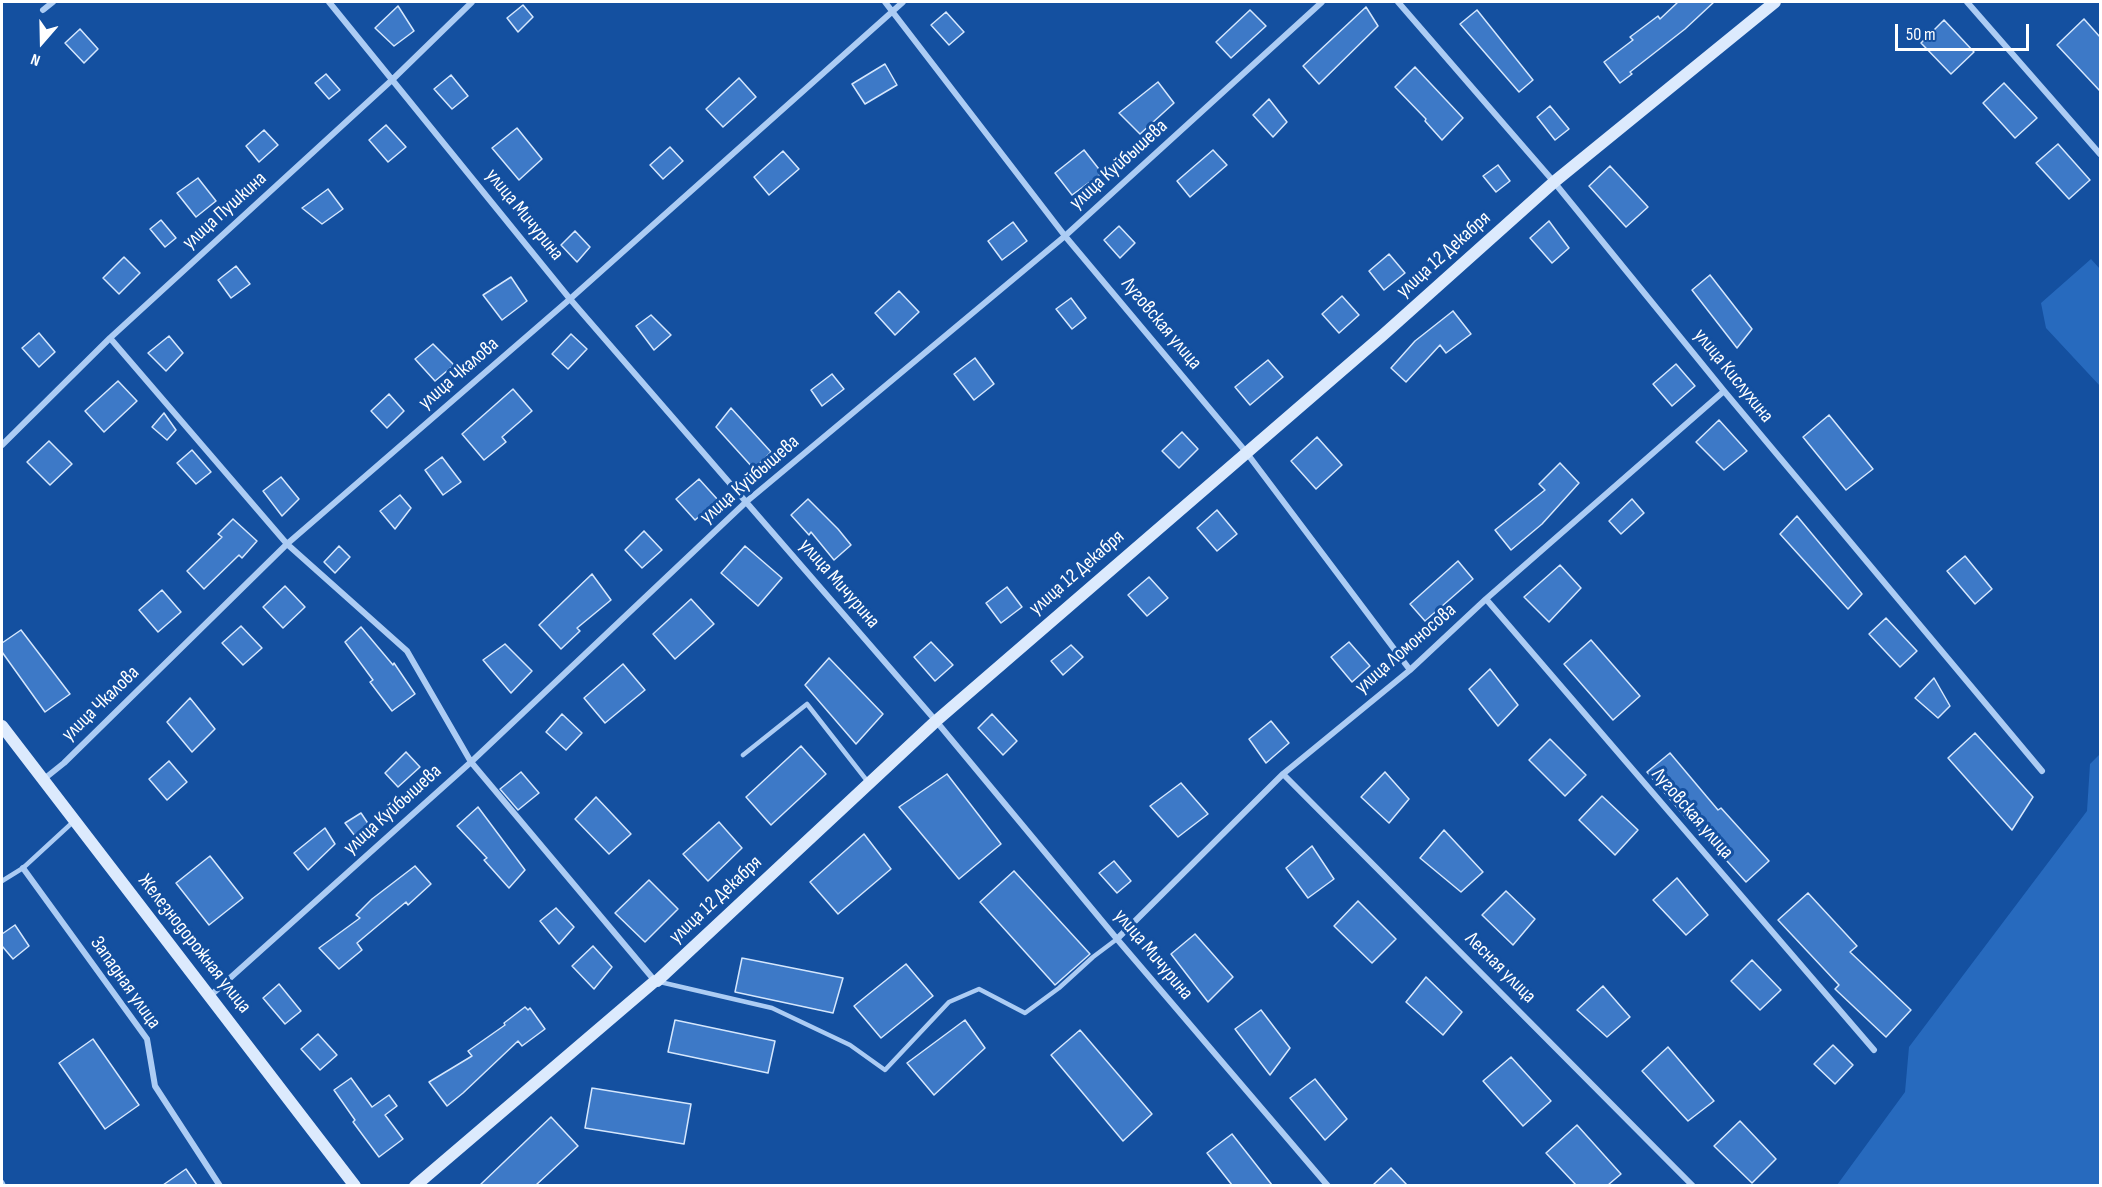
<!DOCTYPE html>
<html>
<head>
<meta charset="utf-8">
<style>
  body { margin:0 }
  #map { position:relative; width:2102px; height:1187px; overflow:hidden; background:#1450a0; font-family:"Sofia Sans Condensed",sans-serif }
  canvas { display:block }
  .frame { position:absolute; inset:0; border:3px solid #fff; pointer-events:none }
  .north { position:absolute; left:12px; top:12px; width:60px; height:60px; -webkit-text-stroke:4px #1450a0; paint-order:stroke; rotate:200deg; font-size:16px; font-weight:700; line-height:24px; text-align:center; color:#fff }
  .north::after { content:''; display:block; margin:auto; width:21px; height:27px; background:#fff; clip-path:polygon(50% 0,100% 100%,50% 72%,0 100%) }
  .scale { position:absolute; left:1895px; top:24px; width:134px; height:27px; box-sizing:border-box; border:3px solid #fff; border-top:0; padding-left:8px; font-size:18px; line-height:21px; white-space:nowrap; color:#fff; -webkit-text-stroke:4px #1450a0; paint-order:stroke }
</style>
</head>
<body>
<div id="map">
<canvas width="2102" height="1187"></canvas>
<div class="frame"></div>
<div class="north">N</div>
<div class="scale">50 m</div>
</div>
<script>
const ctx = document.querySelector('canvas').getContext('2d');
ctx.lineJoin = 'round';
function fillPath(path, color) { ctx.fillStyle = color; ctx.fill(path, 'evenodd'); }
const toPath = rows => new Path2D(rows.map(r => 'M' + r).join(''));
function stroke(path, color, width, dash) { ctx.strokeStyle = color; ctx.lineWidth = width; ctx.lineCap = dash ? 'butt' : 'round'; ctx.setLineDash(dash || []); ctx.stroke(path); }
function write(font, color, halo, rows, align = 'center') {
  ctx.font = font + ' "Sofia Sans Condensed",sans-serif'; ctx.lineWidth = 6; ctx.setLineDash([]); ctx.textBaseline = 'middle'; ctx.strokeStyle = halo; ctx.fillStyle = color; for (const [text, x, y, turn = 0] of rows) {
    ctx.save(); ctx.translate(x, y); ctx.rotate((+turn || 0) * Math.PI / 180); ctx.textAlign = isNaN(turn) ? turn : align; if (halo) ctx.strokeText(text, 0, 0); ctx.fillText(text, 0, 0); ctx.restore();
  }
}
const green = toPath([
  [2091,259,2100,269,2100,386,2046,328,2041,303],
  [2100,754,2100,1185,1837,1185,1905,1092,1909,1047,2087,811,2090,764]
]);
const building = toPath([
  [1678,2,1714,2,1685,29,1630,72,1632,74,1620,83,1604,62,1633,40,1630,37,1658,16,1660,19,1678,2],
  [523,5,533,17,518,32,507,18,523,5],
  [398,6,414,31,394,46,375,28,398,6],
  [1366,7,1378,26,1319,84,1303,66,1366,7],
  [1250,10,1266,26,1231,58,1216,42,1250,10],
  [1477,10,1533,80,1519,92,1460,24,1477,10],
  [946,12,964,32,949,45,931,25,946,12],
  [2084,19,2100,37,2100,91,2057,45,2084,19],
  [1944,20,1974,52,1951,74,1921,43,1944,20],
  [80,29,98,49,84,63,65,43,80,29],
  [885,64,897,85,865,104,852,84,885,64],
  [1415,67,1463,118,1442,140,1425,121,1426,119,1395,87,1415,67],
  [326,74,340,90,329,99,315,83,326,74],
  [451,75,468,96,452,109,434,89,451,75],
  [739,78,756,97,723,127,706,109,739,78],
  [1158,82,1174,103,1140,134,1119,113,1158,82],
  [2004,83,2037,118,2015,138,1983,103,2004,83],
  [1269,99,1287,122,1273,137,1253,115,1269,99],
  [1550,106,1569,129,1555,140,1537,117,1550,106],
  [386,125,406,147,388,162,369,140,386,125],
  [517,128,542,159,519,180,492,148,517,128],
  [264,130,278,145,259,162,246,146,264,130],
  [2058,144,2090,180,2069,199,2036,163,2058,144],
  [670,147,683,161,663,179,650,165,670,147],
  [1084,150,1102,173,1072,195,1055,173,1084,150],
  [1213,150,1227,165,1190,197,1177,181,1213,150],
  [783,151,799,169,769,195,754,177,783,151],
  [1498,165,1510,181,1496,192,1483,176,1498,165],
  [1610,166,1648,207,1626,227,1589,186,1610,166],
  [198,178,216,201,196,217,177,193,198,178],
  [328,189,343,209,322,224,302,208,328,189],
  [161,220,176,238,165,247,150,229,161,220],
  [1549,221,1569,248,1552,263,1530,238,1549,221],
  [1013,222,1027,241,1002,260,988,241,1013,222],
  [1119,226,1135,243,1120,258,1104,240,1119,226],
  [575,231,590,247,577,262,561,245,575,231],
  [1389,254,1405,273,1384,290,1369,271,1389,254],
  [124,257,140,273,119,294,103,278,124,257],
  [236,266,250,284,231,298,218,280,236,266],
  [1710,275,1752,329,1737,348,1692,290,1710,275],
  [511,277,527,301,502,320,483,295,511,277],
  [899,291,919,312,895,335,875,313,899,291],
  [1342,296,1359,315,1339,333,1322,314,1342,296],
  [1071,298,1086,318,1072,329,1056,309,1071,298],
  [1453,311,1471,334,1446,353,1440,345,1406,382,1391,368,1415,341,1453,311],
  [651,315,671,335,654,350,636,326,651,315],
  [39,333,55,352,39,367,22,348,39,333],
  [571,334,587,349,568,369,552,354,571,334],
  [169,336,183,353,166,371,148,353,169,336],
  [433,344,454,365,435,381,415,359,433,344],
  [975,358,994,384,974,400,954,374,975,358],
  [1268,360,1283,377,1250,405,1235,387,1268,360],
  [1676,364,1695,386,1672,406,1653,384,1676,364],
  [832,374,844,389,822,406,811,390,832,374],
  [118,381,137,401,104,432,85,411,118,381],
  [513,389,532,411,502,437,506,442,484,460,462,434,513,389],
  [389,394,404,411,387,428,371,411,389,394],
  [731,408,771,452,754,469,716,427,731,408],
  [164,413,176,430,167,440,152,427,164,413],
  [1829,415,1873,469,1846,490,1803,437,1829,415],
  [1719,420,1747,451,1724,470,1696,442,1719,420],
  [1182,432,1198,449,1179,468,1162,451,1182,432],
  [1317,437,1342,465,1316,489,1291,461,1317,437],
  [49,441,72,464,50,485,27,462,49,441],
  [192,450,211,472,196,484,177,463,192,450],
  [442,457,461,482,443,495,425,470,442,457],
  [1560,463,1579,483,1542,524,1511,550,1495,530,1545,490,1539,484,1560,463],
  [281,477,299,499,282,516,263,491,281,477],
  [699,479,718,500,695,520,676,499,699,479],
  [400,495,411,508,395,529,380,511,400,495],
  [808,499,838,529,851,545,834,560,811,532,809,535,791,515,808,499],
  [1632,499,1644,513,1621,534,1609,521,1632,499],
  [1217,510,1237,534,1217,551,1197,528,1217,510],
  [1797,516,1862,594,1848,609,1780,534,1797,516],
  [233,519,257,541,242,558,239,555,204,589,187,571,222,537,218,534,233,519],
  [644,531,662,550,642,568,625,550,644,531],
  [339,546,350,557,335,573,324,562,339,546],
  [745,546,782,578,758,606,721,573,745,546],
  [1965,556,1992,589,1975,604,1947,571,1965,556],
  [1458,561,1473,579,1425,621,1410,604,1458,561],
  [1560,565,1581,588,1549,622,1524,597,1560,565],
  [592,574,611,600,577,628,580,631,561,649,539,625,592,574],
  [1149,577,1168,598,1147,616,1128,595,1149,577],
  [285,586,305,607,283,628,263,607,285,586],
  [1007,587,1022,607,1001,623,986,603,1007,587],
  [162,590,181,612,158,632,139,610,162,590],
  [691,599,714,624,675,659,653,634,691,599],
  [1886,618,1917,651,1900,667,1869,634,1886,618],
  [241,626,262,648,243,665,222,643,241,626],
  [361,627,393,665,394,663,415,694,392,711,370,682,373,680,345,642,361,627],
  [21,630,70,694,45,712,2,652,2,643,21,630],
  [1591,640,1640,696,1613,720,1564,664,1591,640],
  [931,642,953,665,935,681,914,657,931,642],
  [1349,642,1370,666,1352,682,1331,657,1349,642],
  [505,644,532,671,511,693,483,660,505,644],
  [1071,645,1083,657,1063,675,1051,661,1071,645],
  [829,658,883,714,856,744,805,685,829,658],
  [623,664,645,690,605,723,584,698,623,664],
  [1490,669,1518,705,1498,726,1469,689,1490,669],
  [1934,678,1950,706,1938,718,1915,698,1934,678],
  [190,698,215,729,192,752,167,722,190,698],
  [562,714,582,733,566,750,546,732,562,714],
  [992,714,1017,741,1003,755,978,728,992,714],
  [1271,721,1289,743,1266,763,1249,739,1271,721],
  [1975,733,2033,797,2012,830,1948,758,1975,733],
  [1550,739,1586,775,1565,796,1529,760,1550,739],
  [801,746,826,774,771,825,746,797,801,746],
  [406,752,420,767,398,787,385,773,406,752],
  [1670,753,1718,810,1721,808,1769,861,1746,882,1688,818,1687,819,1647,772,1670,753],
  [169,761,187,782,167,800,149,779,169,761],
  [521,772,539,793,518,810,500,789,521,772],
  [1385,772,1409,799,1389,823,1361,797,1385,772],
  [947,774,1001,844,959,879,899,807,947,774],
  [1181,783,1208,814,1178,837,1150,806,1181,783],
  [1602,796,1638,830,1615,855,1579,820,1602,796],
  [596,797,631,834,609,854,575,819,596,797],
  [478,807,525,870,509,888,484,860,487,858,457,826,478,807],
  [361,813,369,825,355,836,345,823,361,813],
  [719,822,742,848,708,881,683,854,719,822],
  [325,828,335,844,308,870,294,853,325,828],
  [1444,830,1483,872,1461,892,1420,858,1444,830],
  [864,834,891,869,838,914,810,882,864,834],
  [1312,846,1334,879,1308,898,1286,868,1312,846],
  [210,856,243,898,209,925,176,883,210,856],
  [1114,861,1131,881,1117,893,1099,873,1114,861],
  [415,866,431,884,408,905,406,902,357,943,362,950,339,969,319,948,360,918,356,915,372,899,415,866],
  [1014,871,1090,954,1055,985,980,902,1014,871],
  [1677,878,1708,915,1686,935,1653,900,1677,878],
  [649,880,678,909,645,942,615,913,649,880],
  [1506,891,1535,919,1513,945,1482,915,1506,891],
  [1808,893,1857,946,1850,952,1911,1010,1886,1037,1835,989,1839,985,1778,920,1808,893],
  [1358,901,1396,939,1372,963,1334,926,1358,901],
  [556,908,574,927,559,944,540,921,556,908],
  [15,925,29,946,13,959,2,946,2,934,15,925],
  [1195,934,1233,977,1208,1002,1171,954,1195,934],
  [593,946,612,967,594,989,572,966,593,946],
  [742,958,843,978,833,1013,735,992,742,958],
  [1752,960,1781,990,1760,1010,1731,981,1752,960],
  [906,964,933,996,881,1038,854,1006,906,964],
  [1426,977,1462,1012,1443,1035,1406,1002,1426,977],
  [279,984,301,1011,285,1024,263,998,279,984],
  [1603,986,1630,1017,1607,1037,1577,1010,1603,986],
  [525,1007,528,1010,530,1008,545,1029,522,1046,518,1041,463,1093,447,1106,429,1082,472,1056,468,1051,505,1025,504,1023,525,1007],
  [1261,1010,1290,1048,1270,1075,1235,1029,1261,1010],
  [675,1020,775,1041,768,1073,668,1052,675,1020],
  [965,1020,985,1048,934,1095,907,1063,965,1020],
  [1080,1030,1152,1114,1123,1141,1051,1055,1080,1030],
  [318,1034,337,1055,320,1070,301,1049,318,1034],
  [93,1039,139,1105,105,1129,59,1063,93,1039],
  [1833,1045,1853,1065,1835,1084,1814,1064,1833,1045],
  [1668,1047,1714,1101,1688,1121,1642,1071,1668,1047],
  [1511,1057,1551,1101,1523,1126,1483,1081,1511,1057],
  [351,1078,372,1107,389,1095,397,1106,385,1115,403,1139,379,1157,353,1122,355,1120,334,1090,351,1078],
  [1315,1079,1347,1119,1325,1140,1290,1098,1315,1079],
  [592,1088,691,1104,684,1144,585,1128,592,1088],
  [551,1117,578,1146,536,1185,480,1185,551,1117],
  [1740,1121,1776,1159,1752,1183,1714,1146,1740,1121],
  [1577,1125,1621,1174,1608,1185,1576,1185,1546,1153,1577,1125],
  [1232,1134,1272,1185,1232,1185,1207,1153,1232,1134],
  [1391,1168,1407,1185,1373,1185,1391,1168],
  [186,1169,197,1185,163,1185,186,1169]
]);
const lane = toPath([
  [743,755,807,704,868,782],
  [2,881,23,868,73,822],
  [660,982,772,1008,850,1045,885,1070,949,1002,979,989,1025,1013,1059,988,1093,957,1117,939],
  [2,1182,4,1186]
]);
const street = toPath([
  [329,2,570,299,936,721,1117,939,1328,1186],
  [885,2,1065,236,1246,452,1410,670],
  [1398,2,1554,182,1724,391,2042,771],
  [1967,2,2100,154],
  [43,10,53,2],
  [110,338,287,544,407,651,471,762,655,981],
  [2,445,110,338,393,79,472,2],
  [1486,599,1874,1050],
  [1283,774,1693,1186],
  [44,779,64,763,287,544,570,299,903,2],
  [23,868,147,1039,155,1086,220,1186],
  [1117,939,1283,774,1410,670,1486,599,1724,391],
  [210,996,471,762,746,502,1065,236,1322,2]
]);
const secondary = toPath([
  [2,726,355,1186],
  [415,1186,655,981,657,981,936,721,1383,335,1554,182,1775,2]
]);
const streetNames = [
  ["улица Куйбышева",1119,165,-42],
  ["улица Пушкина",225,211,-42],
  ["улица Мичурина",524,215,51],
  ["улица 12 Декабря",1444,255,-42],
  ["Луговская улица",1161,324,50],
  ["улица Чкалова",459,374,-41],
  ["улица Кислухина",1733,376,51],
  ["улица Куйбышева",750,480,-41],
  ["улица 12 Декабря",1077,573,-41],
  ["улица Мичурина",839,584,49],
  ["улица Ломоносова",1406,649,-41],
  ["улица Чкалова",101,704,-44],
  ["улица Куйбышева",393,810,-42],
  ["Луговская улица",1692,814,49],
  ["улица 12 Декабря",716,900,-43],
  ["Железнодорожная улица",194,944,52],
  ["улица Мичурина",1153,955,50],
  ["Лесная улица",1500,968,45],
  ["Западная улица",125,983,55]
];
fillPath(green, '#276abe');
fillPath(building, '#3d79c7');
stroke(building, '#d5e7fd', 1.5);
stroke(lane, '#acccf4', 4.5);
stroke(street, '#acccf4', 6);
stroke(secondary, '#dceafd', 12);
write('20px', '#fff', '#1450a0', streetNames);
</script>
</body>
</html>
